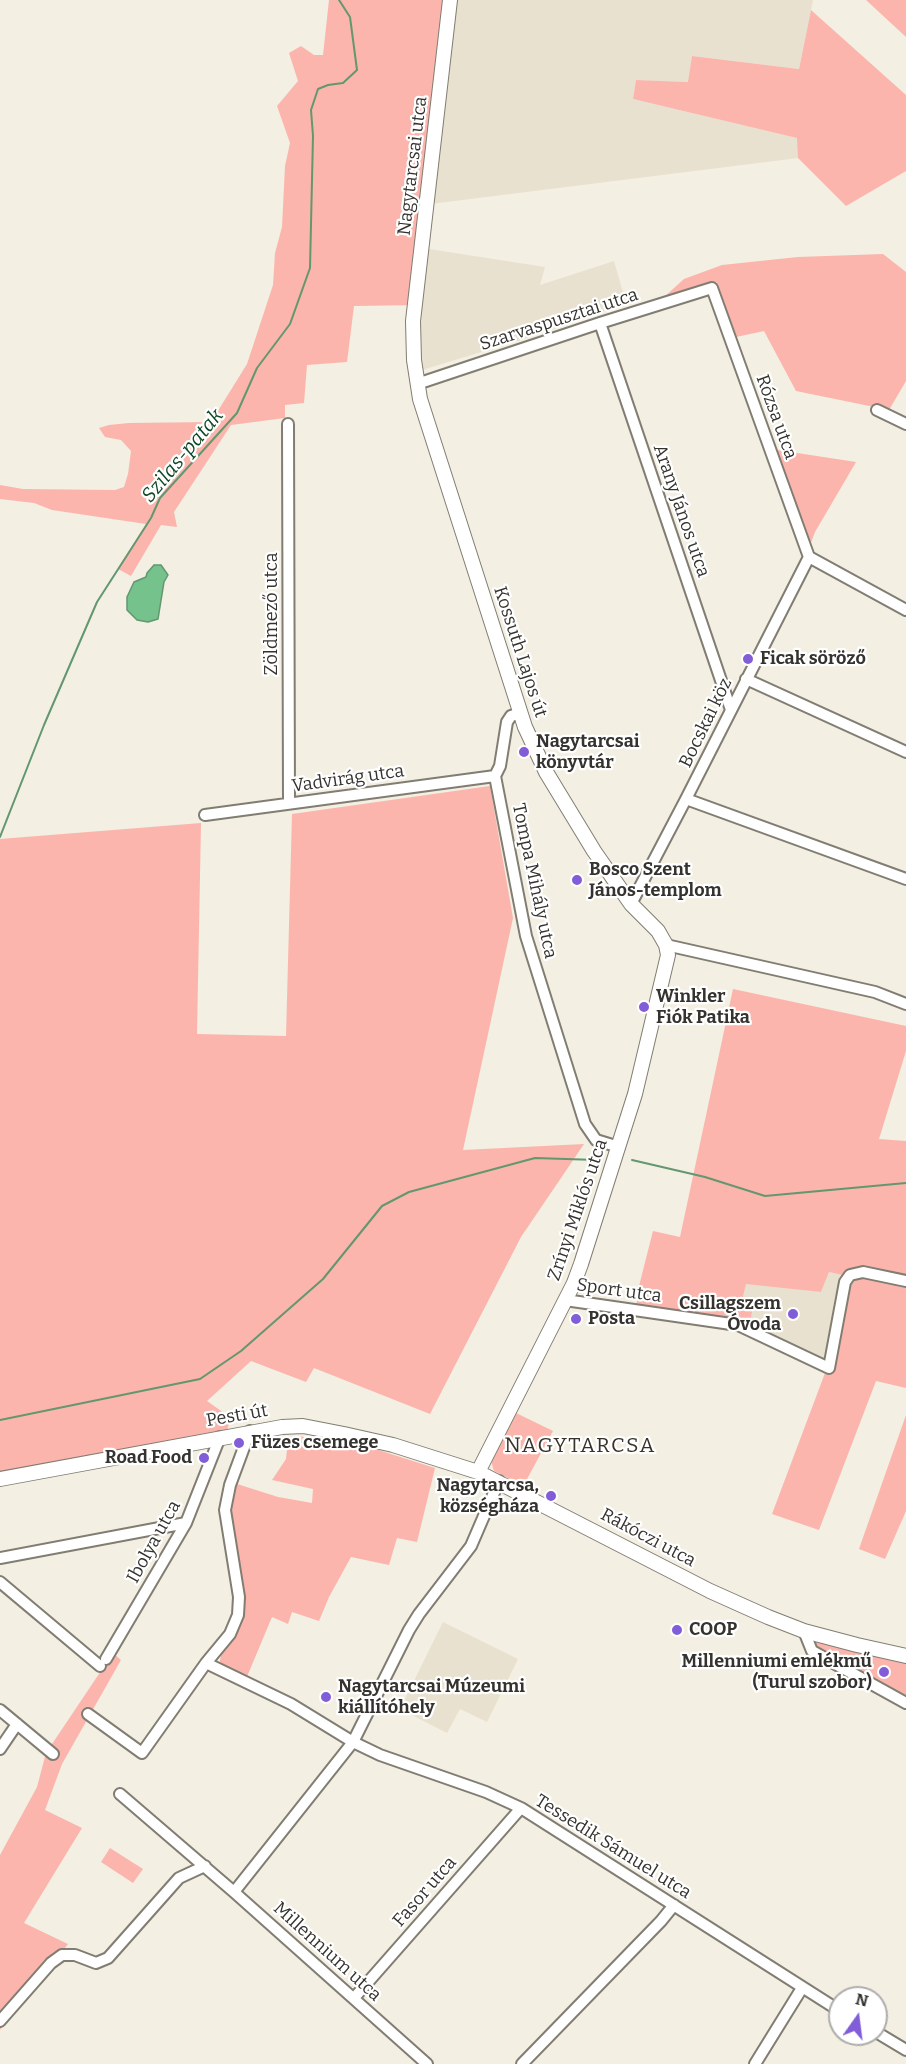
<!DOCTYPE html>
<html>
<head>
<meta charset="utf-8">
<style>
  body { margin:0 }
  #map { position:relative; width:906px; height:2064px; overflow:hidden; background:#f3efe2; font-family:Bitter,serif }
  canvas { display:block }
  .north { position:absolute; left:828px; top:1986px; width:60px; height:60px; box-sizing:border-box; background:#fff; border:2px solid #aeadac; border-radius:50%; rotate:14deg; font-size:16px; font-weight:700; line-height:24px; text-align:center; color:#35332f }
  .north::after { content:''; display:block; margin:auto; width:21px; height:27px; background:#815dd8; clip-path:polygon(50% 0,100% 100%,50% 72%,0 100%) }
</style>
</head>
<body>
<div id="map">
<canvas width="906" height="2064"></canvas>
<div class="north">N</div>
</div>
<script>
const ctx = document.querySelector('canvas').getContext('2d');
ctx.lineJoin = 'round';
function fillPath(path, color) { ctx.fillStyle = color; ctx.fill(path, 'evenodd'); }
const toPath = rows => new Path2D(rows.map(r => 'M' + r).join(''));
function stroke(path, color, width, dash) { ctx.strokeStyle = color; ctx.lineWidth = width; ctx.lineCap = dash ? 'butt' : 'round'; ctx.setLineDash(dash || []); ctx.stroke(path); }
function write(font, color, halo, rows, align = 'center') {
  ctx.font = font + ' Bitter,serif'; ctx.lineWidth = 4.5; ctx.setLineDash([]); ctx.textBaseline = 'middle'; ctx.strokeStyle = halo; ctx.fillStyle = color; for (const [text, x, y, turn = 0] of rows) {
    ctx.save(); ctx.translate(x, y); ctx.rotate((+turn || 0) * Math.PI / 180); ctx.textAlign = isNaN(turn) ? turn : align; if (halo) ctx.strokeText(text, 0, 0); ctx.fillText(text, 0, 0); ctx.restore();
  }
}
const built = toPath([
  [452,0,813,0,799,69,692,56,689,82,636,80,633,99,798,138,798,158,430,204],
  [429,249,545,267,540,285,614,261,626,303,537,335,422,370,420,347,422,305],
  [829,1272,842,1275,826,1358,813,1355,750,1322,741,1305,746,1283,821,1292],
  [443,1622,518,1659,487,1722,460,1709,447,1733,400,1709]
]);
const green = toPath([
  [329,0,452,0,430,204,429,249,422,305,354,306,347,362,307,365,304,403,285,405,285,418,231,425,174,512,177,527,161,525,131,576,118,569,146,524,52,510,34,503,0,499,0,485,23,489,115,490,124,487,128,474,131,451,121,440,105,437,99,428,109,425,129,423,211,422,247,364,273,285,275,253,282,227,285,166,290,143,277,106,298,81,289,53,301,46,314,55,323,55],
  [866,0,906,0,906,37],
  [811,10,906,95,906,171,846,206,798,158,797,138,633,99,636,80,688,82,692,56,799,69],
  [883,254,906,272,906,381,889,410,796,391,764,331,736,337,717,282,663,298,684,279,722,265,798,257],
  [771,449,856,462,815,532,807,553],
  [490,786,513,918,463,1150,584,1144,521,1237,430,1414,314,1368,306,1382,251,1361,207,1401,231,1418,222,1446,0,1485,0,839,201,823,197,1034,286,1036,292,814],
  [733,989,906,1026,906,1051,879,1139,906,1141,906,1388,876,1381,819,1530,772,1514,825,1373,742,1333,635,1315,639,1286,653,1231,680,1237],
  [829,1272,842,1275,826,1358,813,1355,750,1322,753,1307,741,1305,746,1284,821,1292],
  [514,1412,553,1431,527,1479,522,1485,494,1471,491,1461],
  [906,1415,906,1511,885,1559,859,1549],
  [298,1436,372,1448,435,1468,417,1542,397,1538,389,1565,351,1557,329,1597,319,1621,292,1612,288,1624,272,1617,246,1679,219,1666,221,1655,237,1623,227,1509,234,1483,278,1497,312,1503,313,1489,272,1480,286,1459,288,1439],
  [815,1639,906,1662,906,1698,818,1649,815,1643],
  [113,1653,121,1660,62,1764,45,1810,82,1828,24,1923,68,1944,0,2030,0,1855,37,1787,46,1753],
  [110,1848,143,1869,133,1883,101,1862]
]);
const water = toPath([
  [154,565,161,565,168,575,164,582,158,619,148,622,137,620,127,610,127,597,134,582,146,577,147,573,154,565]
]);
const stream = toPath([
  [0,837,44,725,97,602,151,518,160,498,237,413,257,368,290,324,310,268,313,136,311,110,318,89,328,85,343,83,357,70,350,17,339,0],
  [632,1160,705,1177,765,1196,906,1183],
  [0,1420,200,1379,241,1351,323,1279,382,1206,409,1192,535,1158,597,1160]
]);
const minor = toPath([
  [600,323,731,710],
  [417,384,600,323,712,288,809,557],
  [877,410,906,424],
  [288,424,289,803],
  [809,557,906,610],
  [746,679,906,752],
  [520,713,511,716,507,722,500,766,495,776,526,936,585,1124,596,1140,619,1147],
  [686,799,906,879],
  [205,815,495,776],
  [631,904,686,799,809,557],
  [666,945,875,992,906,1004],
  [565,1300,738,1325,829,1368,845,1282,850,1275,863,1272,906,1281],
  [0,1558,186,1523],
  [0,1582,100,1666],
  [804,1631,812,1651,906,1703],
  [106,1659,186,1523,220,1437],
  [206,1663,291,1704,353,1742,380,1755,486,1792,521,1808,840,2011],
  [0,1710,53,1754],
  [88,1714,142,1753,206,1663,230,1634,238,1615,239,1597,225,1510,230,1485,250,1431],
  [0,1749,17,1724],
  [120,1794,234,1892,427,2064],
  [234,1892,353,1742,409,1630,419,1614,471,1546,499,1481],
  [354,1998,521,1808],
  [0,2021,51,1963,62,1955,75,1955,96,1963,108,1958,179,1878,205,1866],
  [876,2032,906,2050],
  [522,2064,661,1921,674,1905],
  [755,2064,802,1988]
]);
const major = toPath([
  [450,0,413,321,414,360,420,399,525,727,546,772,594,851,631,904,658,931,666,945,668,955,635,1094,581,1264,574,1283,478,1472],
  [0,1479,282,1427,303,1426,344,1434,393,1445,478,1472,710,1591,768,1617,804,1631,857,1645,906,1656]
]);
const markers = [
  [748,659,6,"#815dd8"],
  [524,752,6,"#815dd8"],
  [577,880,6,"#815dd8"],
  [644,1007,6,"#815dd8"],
  [793,1314,6,"#815dd8"],
  [576,1319,6,"#815dd8"],
  [239,1443,6,"#815dd8"],
  [204,1458,6,"#815dd8"],
  [551,1496,6,"#815dd8"],
  [677,1630,6,"#815dd8"],
  [884,1672,6,"#815dd8"],
  [326,1697,6,"#815dd8"]
];
const streetNames = [
  ["Nagytarcsai utca",413,166,-83],
  ["Szarvaspusztai utca",559,320,-18],
  ["Rózsa utca",776,417,70],
  ["Arany János utca",681,511,71],
  ["Zöldmező utca",272,614,-90],
  ["Kossuth Lajos út",520,652,72],
  ["Bocskai köz",706,723,-64],
  ["Vadvirág utca",348,779,-8],
  ["Tompa Mihály utca",534,881,78],
  ["Zrínyi Miklós utca",578,1210,-71],
  ["Sport utca",619,1291,8],
  ["Pesti út",237,1416,-10],
  ["Rákóczi utca",648,1538,28],
  ["Ibolya utca",154,1542,-61],
  ["Tessedik Sámuel utca",613,1847,32],
  ["Fasor utca",425,1892,-49],
  ["Millennium utca",327,1952,42]
];
const poiNames = [
  ["Ficak söröző",760,659],
  ["Nagytarcsai",536,742],
  ["könyvtár",536,763],
  ["Bosco Szent",589,870],
  ["János-templom",589,891],
  ["Winkler",656,997],
  ["Fiók Patika",656,1018],
  ["Csillagszem",781,1304,"right"],
  ["Óvoda",781,1325,"right"],
  ["Posta",588,1319],
  ["Füzes csemege",251,1443],
  ["Road Food",192,1458,"right"],
  ["Nagytarcsa,",539,1486,"right"],
  ["községháza",539,1507,"right"],
  ["COOP",689,1630],
  ["Millenniumi emlékmű",872,1662,"right"],
  ["(Turul szobor)",872,1683,"right"],
  ["Nagytarcsai Múzeumi",338,1687],
  ["kiállítóhely",338,1708]
];
const waterNames = [
  ["Szilas-patak",183,456,-50]
];
const quarterNames = [
  ["NAGYTARCSA",580,1446]
];
fillPath(built, '#e9e1cf');
fillPath(green, '#fbb5ac');
fillPath(water, '#75c28c');
stroke(water, '#629770', 1.5);
stroke(stream, '#629770', 2);
stroke(minor, '#817d72', 14);
stroke(major, '#817d72', 16);
stroke(minor, '#fff', 10);
stroke(major, '#fff', 14);
for (const [x, y, r, color] of markers) { const dot = new Path2D(); dot.arc(x, y, r, 0, 2 * Math.PI); ctx.fillStyle = color; ctx.fill(dot); stroke(dot, '#fff', 2); }
write('18px', '#35332f', '#fff', streetNames);
write('bold 18px', '#35332f', '#fff', poiNames, 'left');
write('italic 20px', '#0e4926', '#fff', waterNames);
ctx.letterSpacing = '1.5px';
write('21px', '#373329', '#fff', quarterNames);
ctx.letterSpacing = '0px';
</script>
</body>
</html>
